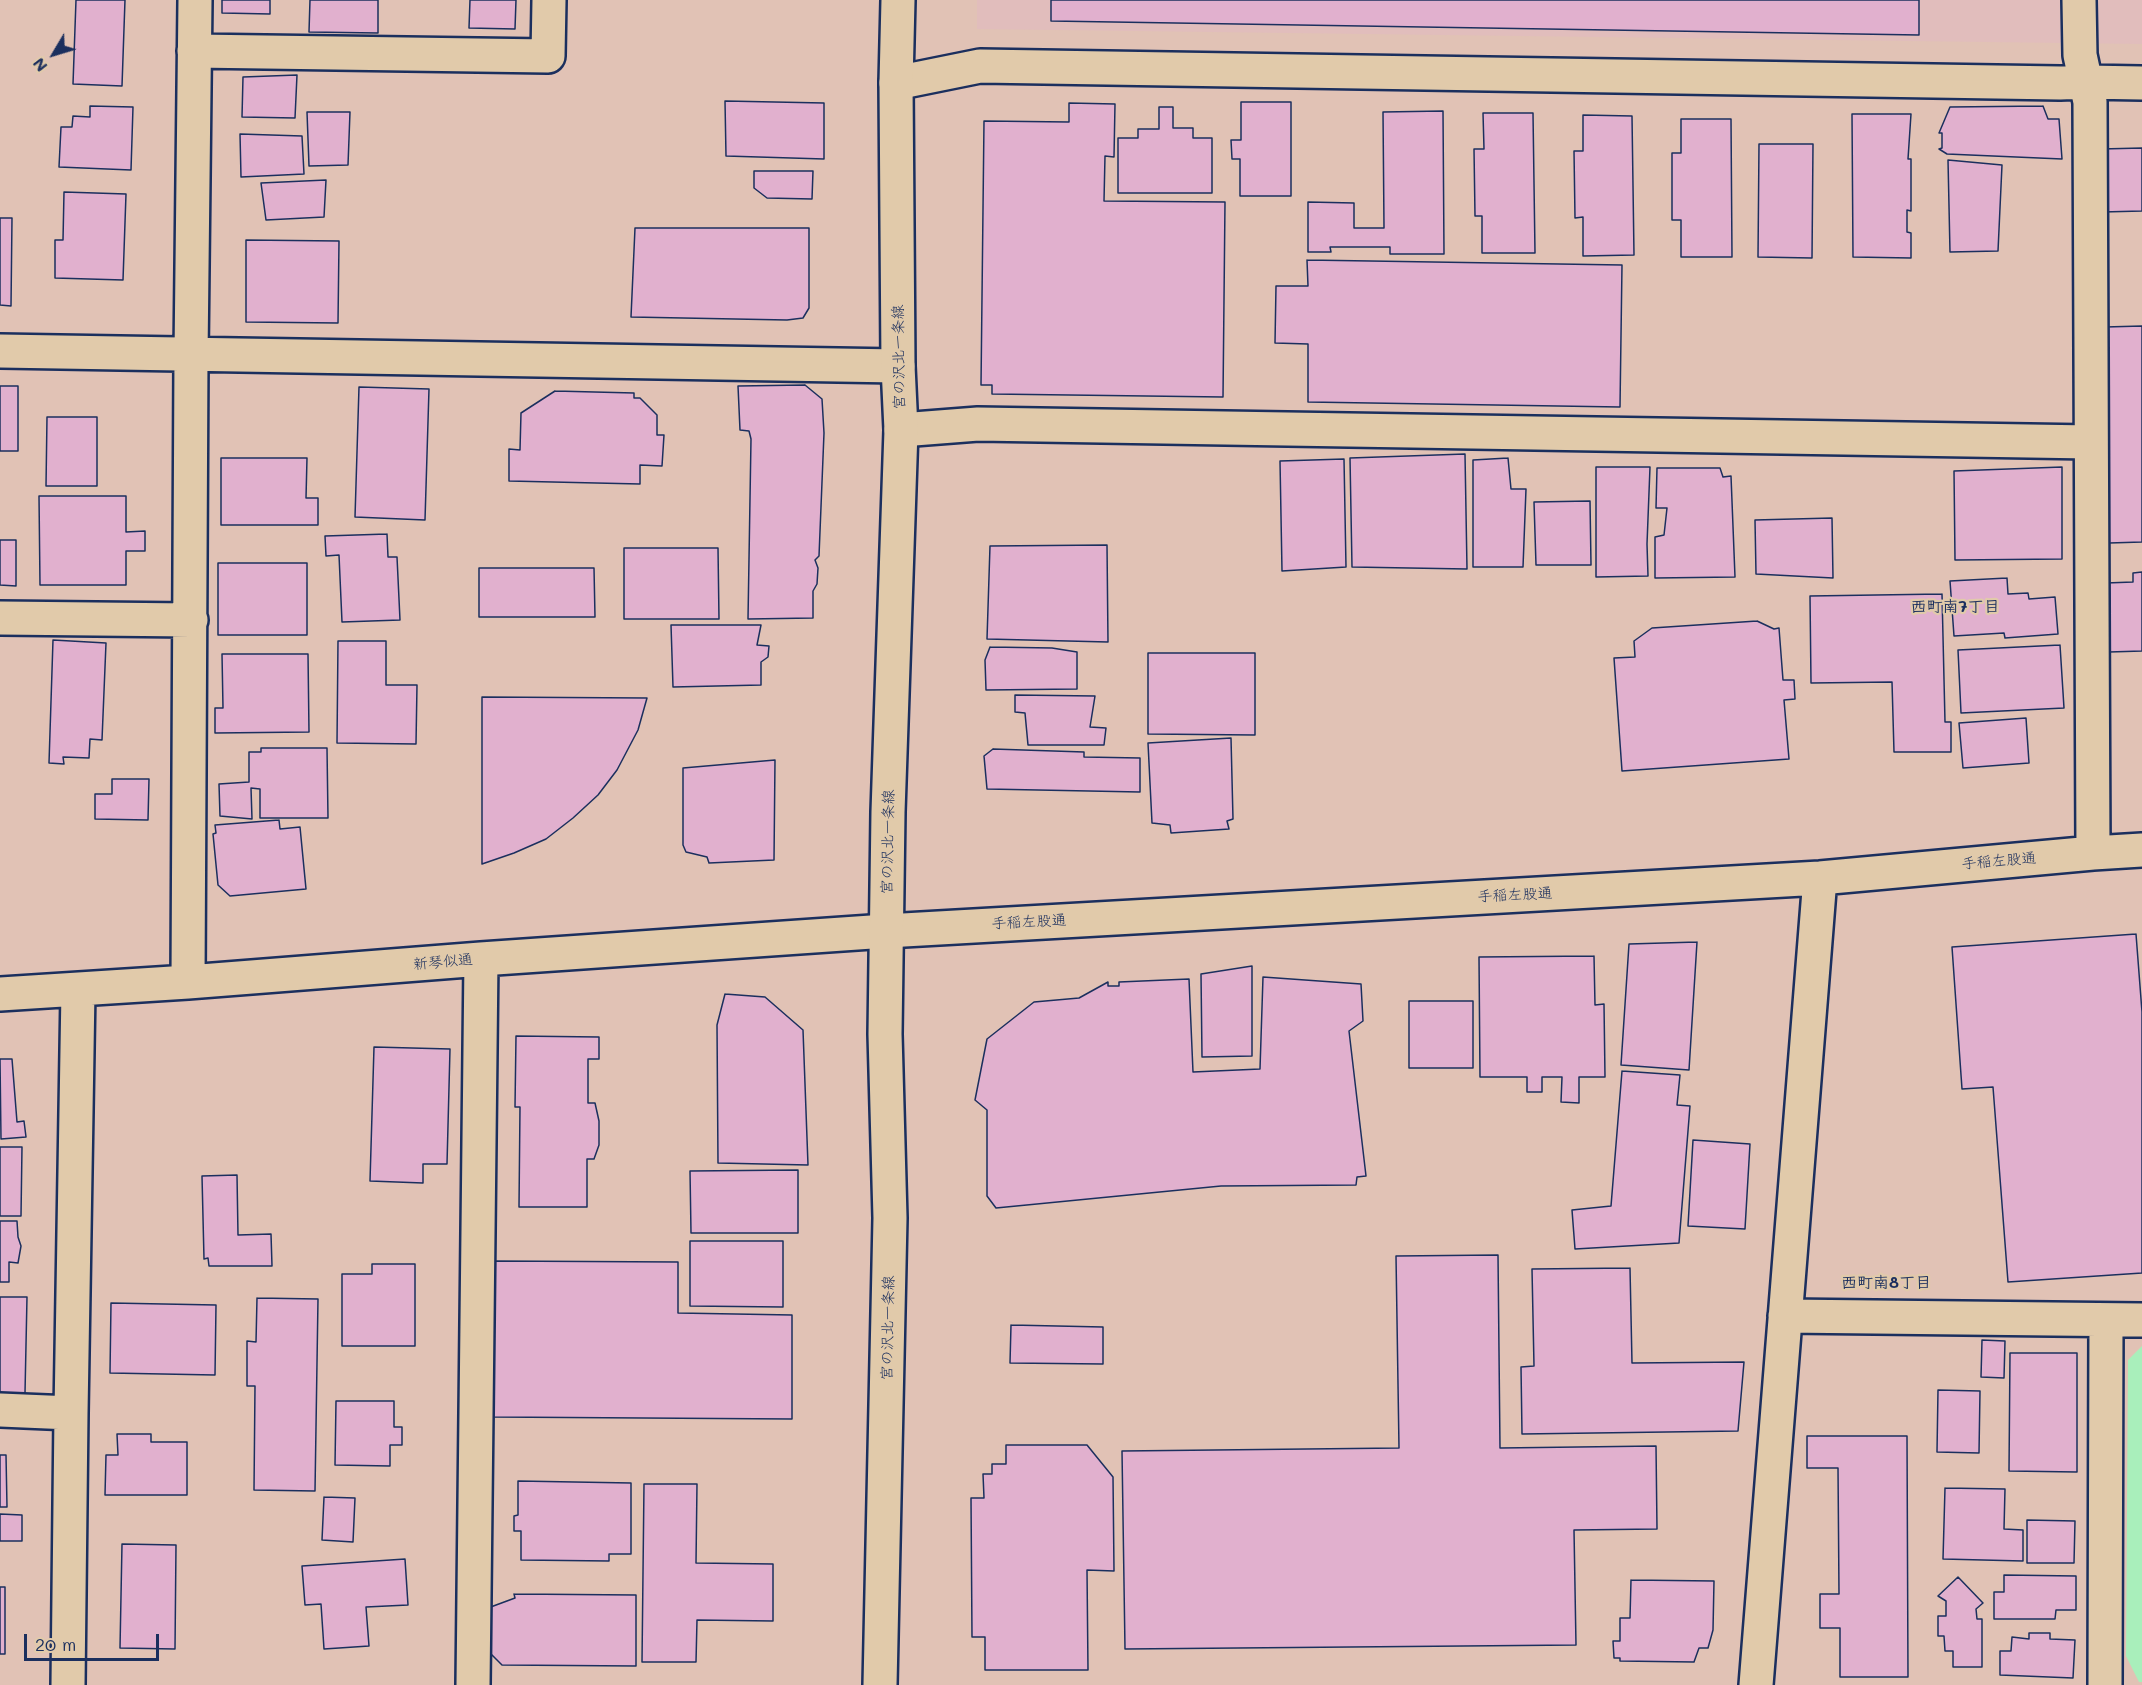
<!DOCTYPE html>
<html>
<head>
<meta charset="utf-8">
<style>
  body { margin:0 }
  #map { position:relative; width:2142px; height:1685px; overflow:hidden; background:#e1c2b5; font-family:Mali,sans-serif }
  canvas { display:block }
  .north { position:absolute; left:24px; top:24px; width:60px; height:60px; -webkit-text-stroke:4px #e1caaa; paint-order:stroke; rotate:232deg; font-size:16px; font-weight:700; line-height:24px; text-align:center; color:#1b2f5e }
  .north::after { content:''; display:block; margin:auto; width:21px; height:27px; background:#1b2f5e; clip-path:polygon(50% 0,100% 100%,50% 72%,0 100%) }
  .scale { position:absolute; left:24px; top:1634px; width:135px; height:27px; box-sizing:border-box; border:3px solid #1b2f5e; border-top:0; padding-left:8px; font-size:18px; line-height:21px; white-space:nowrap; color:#1b2f5e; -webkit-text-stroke:4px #e1caaa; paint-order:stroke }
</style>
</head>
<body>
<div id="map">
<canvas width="2142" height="1685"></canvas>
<div class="north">N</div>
<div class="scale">20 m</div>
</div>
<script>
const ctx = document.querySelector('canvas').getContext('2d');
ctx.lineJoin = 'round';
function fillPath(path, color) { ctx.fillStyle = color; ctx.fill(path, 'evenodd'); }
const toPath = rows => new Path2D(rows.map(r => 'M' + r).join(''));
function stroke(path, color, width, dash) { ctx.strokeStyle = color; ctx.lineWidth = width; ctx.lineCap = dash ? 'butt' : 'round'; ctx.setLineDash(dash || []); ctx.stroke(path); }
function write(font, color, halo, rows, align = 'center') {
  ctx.font = font + ' Mali,"Klee One",sans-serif'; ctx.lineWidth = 4.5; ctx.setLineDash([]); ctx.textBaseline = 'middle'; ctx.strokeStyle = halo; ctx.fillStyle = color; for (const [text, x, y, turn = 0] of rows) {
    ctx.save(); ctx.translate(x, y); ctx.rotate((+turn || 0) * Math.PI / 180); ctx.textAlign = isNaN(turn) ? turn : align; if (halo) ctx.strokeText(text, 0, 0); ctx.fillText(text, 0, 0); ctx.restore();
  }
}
const built = toPath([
  [977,0,2142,0,2142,44,977,29]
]);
const green = toPath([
  [2142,1346,2142,1682,2139,1682,2126,1656,2128,1360]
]);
const building = toPath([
  [76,0,125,0,122,86,73,84,76,0],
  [222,0,270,0,270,14,222,13,222,0],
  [310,0,378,0,378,33,309,32,310,0],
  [470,0,516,0,515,29,469,28,470,0],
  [1051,0,1919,0,1919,35,1051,21,1051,0],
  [297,75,295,118,242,117,243,77,297,75],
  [725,101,824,103,824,159,726,156,725,101],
  [1241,102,1291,102,1291,196,1240,196,1240,159,1232,159,1231,140,1241,140,1241,102],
  [1069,103,1115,104,1114,157,1105,156,1104,201,1225,202,1223,397,992,394,992,385,981,385,984,121,1069,122,1069,103],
  [90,106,133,107,131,170,59,167,61,127,72,127,73,116,90,117,90,106],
  [2043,106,2048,119,2059,119,2062,159,1947,154,1939,149,1942,148,1942,133,1939,133,1950,107,2043,106],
  [1159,107,1173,107,1173,128,1193,128,1193,138,1212,138,1212,193,1118,193,1118,138,1138,138,1138,129,1159,129,1159,107],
  [1443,111,1444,254,1390,254,1390,247,1330,247,1331,252,1308,252,1308,202,1354,203,1354,228,1384,228,1383,112,1443,111],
  [307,112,350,112,348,165,309,166,307,112],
  [1483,113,1533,113,1535,253,1482,253,1482,216,1475,216,1474,149,1484,149,1483,113],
  [1852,114,1911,114,1908,159,1911,159,1911,211,1907,210,1907,232,1911,233,1911,258,1853,257,1852,114],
  [1583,115,1632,116,1634,255,1583,256,1583,217,1575,218,1574,151,1583,151,1583,115],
  [1681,119,1731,119,1732,257,1681,257,1681,220,1672,220,1672,153,1681,153,1681,119],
  [240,134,302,136,304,174,241,177,240,134],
  [1759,144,1813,144,1812,258,1758,257,1759,144],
  [2142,148,2142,211,2102,212,2101,149,2142,148],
  [1948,160,2002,165,1998,251,1950,252,1948,160],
  [754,171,813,171,812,199,767,198,754,188,754,171],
  [326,180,324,217,266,220,261,183,326,180],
  [64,192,126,194,123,280,55,278,55,240,63,240,64,192],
  [0,218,12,218,11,306,0,305,0,218],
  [635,228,809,228,809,308,803,318,787,320,631,317,635,228],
  [246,240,339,241,338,323,246,322,246,240],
  [1307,260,1622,265,1620,407,1308,402,1308,344,1275,343,1276,286,1308,286,1307,260],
  [2142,326,2142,542,2109,543,2105,327,2142,326],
  [805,385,822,399,824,433,819,556,815,560,818,568,817,584,813,591,813,618,748,619,751,439,749,431,740,430,738,386,805,385],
  [0,386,18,386,18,451,0,451,0,386],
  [359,387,429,389,425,520,355,517,359,387],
  [555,391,634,393,634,398,640,398,657,415,657,435,664,435,662,466,640,465,640,484,509,481,509,449,520,450,521,413,555,391],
  [47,417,97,417,97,486,46,486,47,417],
  [1465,454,1467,569,1352,567,1350,458,1465,454],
  [221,458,307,458,306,498,318,498,318,525,221,525,221,458],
  [1508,458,1511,489,1526,489,1523,567,1473,567,1473,460,1508,458],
  [1344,459,1346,567,1282,571,1280,461,1344,459],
  [1596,467,1650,467,1647,544,1648,576,1596,577,1596,467],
  [2062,467,2062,559,1955,560,1954,471,2062,467],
  [1657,468,1720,468,1723,477,1731,476,1735,577,1655,578,1655,537,1664,535,1667,508,1656,508,1657,468],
  [39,496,126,496,126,532,145,531,145,551,126,551,126,585,40,585,39,496],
  [1590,501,1591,565,1536,565,1534,502,1590,501],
  [1832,518,1833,578,1756,574,1755,520,1832,518],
  [387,534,388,557,397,557,400,620,342,622,339,555,326,556,325,536,387,534],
  [0,540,16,540,16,586,0,585,0,540],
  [1107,545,1108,642,987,639,990,546,1107,545],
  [624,548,718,548,719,619,624,619,624,548],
  [218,563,307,563,307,635,218,635,218,563],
  [479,568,594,568,595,617,479,617,479,568],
  [2142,572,2142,651,2109,652,2106,583,2133,582,2133,573,2142,572],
  [2007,578,2008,594,2028,593,2029,599,2055,597,2058,634,2005,638,2004,633,1954,636,1950,581,2007,578],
  [1942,594,1945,722,1951,722,1951,752,1894,752,1892,682,1811,683,1810,596,1942,594],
  [1757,621,1774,629,1779,628,1783,680,1794,680,1795,699,1784,700,1789,759,1622,771,1614,658,1635,657,1634,641,1652,628,1757,621],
  [671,625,761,625,757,645,769,646,768,657,761,662,761,685,673,687,671,625],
  [53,640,106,643,102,740,90,739,89,758,63,757,64,764,49,763,53,640],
  [338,641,386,641,386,685,417,685,416,744,337,743,338,641],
  [2060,645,2064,708,1961,713,1958,650,2060,645],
  [990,647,1052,648,1077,652,1077,689,986,690,985,660,990,647],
  [1148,653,1255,653,1255,735,1148,734,1148,653],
  [222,654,308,654,309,732,215,733,215,708,223,708,222,654],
  [1015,695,1095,696,1090,727,1106,728,1104,745,1028,745,1025,713,1015,712,1015,695],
  [482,697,647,698,638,730,617,770,598,795,573,818,546,839,514,853,482,864,482,697],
  [2026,718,2029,763,1963,768,1959,723,2026,718],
  [1231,738,1233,819,1227,821,1229,829,1171,833,1170,825,1152,823,1148,743,1231,738],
  [261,748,327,748,328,818,260,818,260,789,251,788,252,819,220,816,219,784,249,782,249,752,261,752,261,748],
  [993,749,1084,752,1084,757,1140,758,1140,792,987,789,984,756,993,749],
  [775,760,774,860,709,863,707,857,686,852,683,845,683,768,775,760],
  [112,779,149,779,148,820,95,819,95,794,112,794,112,779],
  [279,820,280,829,300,827,306,889,230,896,218,885,213,834,216,833,215,825,279,820],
  [2136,934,2142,1012,2142,1273,2008,1282,1993,1087,1962,1089,1952,947,2136,934],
  [1697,942,1689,1070,1621,1065,1629,944,1697,942],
  [1594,956,1595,1005,1604,1004,1605,1077,1579,1077,1579,1103,1561,1102,1562,1077,1542,1077,1542,1092,1527,1092,1527,1077,1480,1077,1479,957,1594,956],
  [1252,966,1252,1056,1202,1057,1201,974,1252,966],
  [1263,977,1361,984,1363,1021,1349,1031,1366,1176,1357,1177,1356,1185,1221,1186,996,1208,987,1196,987,1110,975,1100,987,1039,1034,1002,1079,998,1108,982,1108,986,1119,986,1119,982,1189,979,1193,1072,1260,1069,1263,977],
  [725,994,765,997,803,1030,808,1165,718,1163,717,1025,725,994],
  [1409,1001,1473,1001,1473,1068,1409,1068,1409,1001],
  [516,1036,599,1037,599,1059,588,1059,588,1103,595,1103,599,1121,599,1145,594,1159,587,1159,587,1207,519,1207,520,1107,515,1107,516,1036],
  [374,1047,450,1049,447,1164,423,1164,423,1183,370,1181,374,1047],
  [0,1059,12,1059,17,1122,24,1121,26,1137,1,1139,0,1059],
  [1622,1071,1680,1075,1677,1105,1690,1106,1679,1243,1575,1249,1572,1210,1611,1206,1622,1071],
  [1693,1140,1750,1144,1745,1229,1688,1226,1693,1140],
  [0,1147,22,1147,21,1216,0,1216,0,1147],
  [798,1170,798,1233,691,1233,690,1171,798,1170],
  [237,1175,238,1235,271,1234,272,1266,209,1266,208,1258,204,1259,202,1176,237,1175],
  [0,1221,17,1221,18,1237,21,1246,18,1263,9,1262,9,1282,0,1282,0,1221],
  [690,1241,783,1241,783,1307,690,1306,690,1241],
  [1498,1255,1500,1448,1656,1446,1657,1529,1574,1530,1576,1645,1125,1649,1122,1451,1399,1448,1396,1256,1498,1255],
  [493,1261,678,1262,678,1313,792,1315,792,1419,493,1417,493,1261],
  [372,1264,415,1264,415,1346,342,1346,342,1274,372,1274,372,1264],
  [1630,1268,1632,1363,1744,1362,1738,1431,1522,1434,1521,1367,1534,1366,1532,1269,1630,1268],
  [0,1297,27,1297,25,1393,0,1393,0,1297],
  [257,1298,318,1299,315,1491,254,1490,255,1386,247,1386,247,1341,256,1342,257,1298],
  [111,1303,216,1305,215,1375,110,1373,111,1303],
  [1011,1325,1103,1327,1103,1364,1010,1363,1011,1325],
  [1982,1340,2005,1341,2004,1378,1981,1377,1982,1340],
  [2010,1353,2077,1353,2077,1472,2009,1471,2010,1353],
  [1938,1390,1980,1391,1979,1453,1937,1452,1938,1390],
  [336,1401,394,1401,394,1427,402,1427,402,1445,390,1445,390,1466,335,1465,336,1401],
  [117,1434,151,1434,151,1442,187,1442,187,1495,105,1495,106,1455,118,1455,117,1434],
  [1807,1436,1907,1436,1908,1677,1840,1677,1840,1628,1820,1628,1820,1594,1839,1594,1838,1468,1807,1468,1807,1436],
  [1006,1445,1087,1445,1113,1477,1114,1571,1087,1570,1088,1670,985,1670,985,1637,972,1637,971,1498,984,1498,983,1474,992,1474,992,1464,1006,1464,1006,1445],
  [0,1455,6,1455,7,1507,0,1507,0,1455],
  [518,1481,631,1483,631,1554,609,1554,609,1561,521,1560,521,1531,514,1531,514,1516,518,1515,518,1481],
  [644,1484,697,1484,696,1563,773,1564,773,1621,697,1620,696,1662,642,1662,644,1484],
  [1945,1488,2005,1489,2004,1529,2023,1530,2023,1561,1943,1559,1945,1488],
  [324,1497,355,1498,353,1542,322,1540,324,1497],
  [0,1514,22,1515,22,1541,0,1541,0,1514],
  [2027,1520,2075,1521,2074,1563,2027,1563,2027,1520],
  [122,1544,176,1545,175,1649,120,1648,122,1544],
  [405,1559,408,1605,366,1607,369,1646,324,1649,321,1604,305,1605,302,1566,405,1559],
  [2004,1575,2076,1576,2076,1610,2056,1610,2055,1619,1994,1619,1994,1592,2004,1592,2004,1575],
  [1958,1577,1983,1603,1976,1609,1977,1619,1982,1619,1982,1667,1953,1667,1953,1651,1945,1651,1944,1636,1938,1636,1938,1616,1946,1616,1946,1601,1938,1596,1958,1577],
  [1631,1580,1714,1581,1713,1630,1708,1648,1699,1648,1694,1662,1620,1661,1620,1658,1614,1658,1613,1641,1620,1641,1620,1618,1630,1618,1631,1580],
  [0,1587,5,1587,5,1654,0,1654,0,1587],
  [514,1594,636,1595,636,1666,502,1665,489,1652,488,1608,515,1598,514,1594],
  [2029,1633,2050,1633,2050,1639,2075,1640,2073,1678,2000,1675,2000,1651,2011,1651,2012,1637,2029,1639,2029,1633]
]);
const minor = toPath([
  [2079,0,2080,55,2090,102,2093,853],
  [194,51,548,56,549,0],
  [896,83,980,66,2060,83,2085,82,2142,83],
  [0,351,898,366],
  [901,430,978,424,2091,442],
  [0,618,191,620],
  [188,982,191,356,195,0],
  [0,994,188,982,481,959,886,931,1820,878,2093,853,2142,850],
  [1785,1316,2142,1320],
  [0,1410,71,1413],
  [68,1685,71,1413,78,990],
  [473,1685,481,959],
  [1756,1685,1820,878],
  [2105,1685,2106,1320]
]);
const major = toPath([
  [880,1685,890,1218,885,1034,888,812,901,430,898,366,896,83,898,0]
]);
const streetNames = [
  ["宮の沢北一条線",899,357,-91],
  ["宮の沢北一条線",888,842,-89],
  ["手稲左股通",1999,861,-5],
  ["手稲左股通",1515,895,-3],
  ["手稲左股通",1029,922,-3],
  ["新琴似通",443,962,-5],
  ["宮の沢北一条線",888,1328,-89]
];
const neighbourhoodNames = [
  ["西町南7丁目",1955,607],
  ["西町南8丁目",1886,1283]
];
fillPath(built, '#e1bdbc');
fillPath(green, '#a9efbb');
fillPath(building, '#e1b0ce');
stroke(building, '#1b2f5e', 1.5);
stroke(minor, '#1b2f5e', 38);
stroke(major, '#1b2f5e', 38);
stroke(minor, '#e1caaa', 33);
stroke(major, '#e1caaa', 33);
write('15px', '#1b2f5e', '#e1caaa', streetNames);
write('bold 16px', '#1b2f5e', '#e1caaa', neighbourhoodNames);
</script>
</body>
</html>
